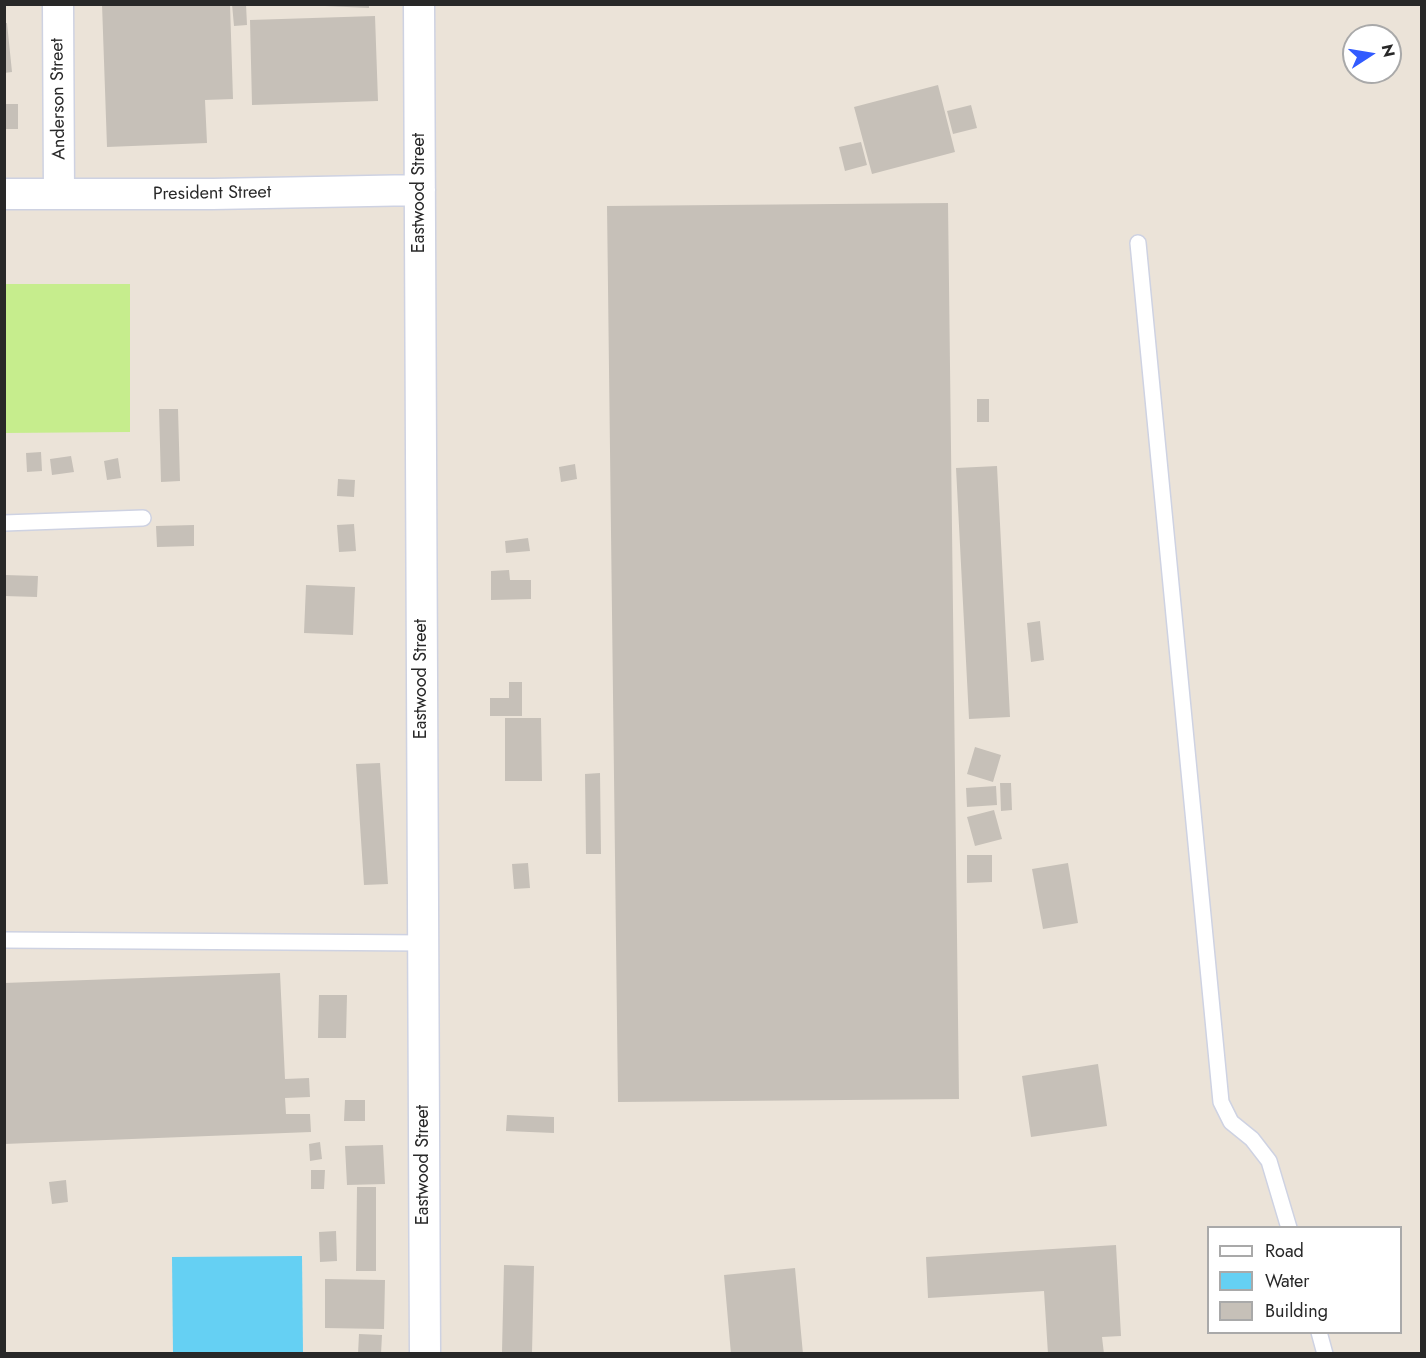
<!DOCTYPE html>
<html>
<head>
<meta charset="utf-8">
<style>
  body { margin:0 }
  #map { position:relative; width:1426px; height:1358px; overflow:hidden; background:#ebe3d8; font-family:Jost,sans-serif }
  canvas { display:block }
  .frame { position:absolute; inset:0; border:6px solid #282828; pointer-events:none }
  .legend { position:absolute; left:1207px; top:1226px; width:195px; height:108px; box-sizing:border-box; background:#fff; border:2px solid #a9a9a9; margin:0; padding:8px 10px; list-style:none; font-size:18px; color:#282828 }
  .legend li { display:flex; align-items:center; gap:12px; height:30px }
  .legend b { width:30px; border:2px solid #a9a9a9 }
  .north { position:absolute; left:1342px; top:24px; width:60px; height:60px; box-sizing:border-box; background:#fff; border:2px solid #a9a9a9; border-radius:50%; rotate:78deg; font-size:16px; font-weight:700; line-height:24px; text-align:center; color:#282828 }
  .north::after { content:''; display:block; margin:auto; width:21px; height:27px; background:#325bff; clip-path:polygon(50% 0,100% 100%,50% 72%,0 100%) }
</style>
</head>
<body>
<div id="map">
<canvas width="1426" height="1358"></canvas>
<div class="frame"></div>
<ul class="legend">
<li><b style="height:8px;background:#fff"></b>Road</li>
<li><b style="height:16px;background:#65d0f3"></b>Water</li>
<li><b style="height:16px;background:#c6c0b8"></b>Building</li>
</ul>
<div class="north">N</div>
</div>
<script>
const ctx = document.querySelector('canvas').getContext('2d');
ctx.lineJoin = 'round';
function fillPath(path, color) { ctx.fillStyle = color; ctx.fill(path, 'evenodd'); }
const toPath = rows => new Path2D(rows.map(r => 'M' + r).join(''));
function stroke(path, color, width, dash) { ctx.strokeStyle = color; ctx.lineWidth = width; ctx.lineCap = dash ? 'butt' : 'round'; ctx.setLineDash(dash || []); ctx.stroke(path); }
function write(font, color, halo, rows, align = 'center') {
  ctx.font = font + ' Jost,sans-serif'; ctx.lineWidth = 4.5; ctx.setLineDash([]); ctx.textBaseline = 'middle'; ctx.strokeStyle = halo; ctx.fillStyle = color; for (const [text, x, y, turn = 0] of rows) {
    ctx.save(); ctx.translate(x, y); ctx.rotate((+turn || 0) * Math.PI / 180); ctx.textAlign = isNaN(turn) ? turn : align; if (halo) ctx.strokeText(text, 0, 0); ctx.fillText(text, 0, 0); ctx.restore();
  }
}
const pitch = toPath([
  [4,284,130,284,130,432,5,433]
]);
const water = toPath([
  [302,1256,303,1353,173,1353,172,1257]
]);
const building = toPath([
  [102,4,230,4,233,99,205,100,207,143,107,147],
  [232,4,246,4,247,25,234,26],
  [325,4,369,4,369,8,325,6],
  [375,16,378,101,252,105,250,20],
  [4,23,7,23,12,72,4,73],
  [938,85,955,152,872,174,854,107],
  [4,104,18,104,18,129,4,129],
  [971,105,977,128,953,134,947,111],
  [861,142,867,165,845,171,839,147],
  [948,203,959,1099,618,1102,607,206],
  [977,399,989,399,989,422,977,422],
  [159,409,178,409,180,481,161,482],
  [41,452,42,471,27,472,26,453],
  [71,456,74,472,52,475,50,459],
  [118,458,121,478,107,480,104,461],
  [575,464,577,479,561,482,559,467],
  [997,466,1010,717,969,719,956,468],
  [338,479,355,480,354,497,337,496],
  [354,524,356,551,339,552,337,525],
  [194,525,194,546,157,547,156,526],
  [528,538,530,551,506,553,505,541],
  [509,570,510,580,531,580,531,599,491,600,491,571],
  [4,575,38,576,37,597,4,596],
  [306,585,355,587,353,635,304,633],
  [1040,621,1044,660,1031,662,1027,623],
  [509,682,522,682,522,716,490,716,490,698,509,698],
  [505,718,541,718,542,781,505,781],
  [975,747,1001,755,993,782,967,774],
  [380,763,388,884,364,885,356,764],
  [600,773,601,854,586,854,585,774],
  [1000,783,1011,783,1012,810,1001,811],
  [996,786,997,805,967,807,966,788],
  [994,810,1002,839,975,846,967,817],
  [967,855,992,855,992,882,967,883],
  [528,863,530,888,514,889,512,864],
  [1068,863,1078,923,1043,929,1032,869],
  [280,973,285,1079,309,1078,310,1097,285,1098,286,1114,310,1114,311,1132,4,1144,4,983],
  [319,995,347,995,346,1038,318,1038],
  [1098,1064,1107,1126,1031,1137,1022,1076],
  [345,1100,365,1100,365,1121,344,1121],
  [507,1115,554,1117,554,1133,506,1131],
  [320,1142,322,1159,310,1161,309,1144],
  [383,1145,385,1184,347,1185,345,1146],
  [311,1170,325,1170,324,1189,311,1189],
  [66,1180,68,1202,52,1204,49,1182],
  [357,1187,376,1187,376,1271,356,1271],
  [336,1231,337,1261,320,1262,319,1232],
  [1116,1245,1121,1336,1102,1337,1104,1354,1048,1354,1044,1291,928,1298,926,1257],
  [504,1265,534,1266,532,1353,502,1352],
  [795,1268,803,1354,731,1354,724,1275],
  [325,1279,385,1280,384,1329,325,1328],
  [359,1334,382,1335,381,1354,358,1354]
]);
const service = toPath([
  [1138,243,1221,1102,1231,1122,1252,1139,1269,1161,1289,1228],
  [4,523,143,518],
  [4,940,424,943],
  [1319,1332,1325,1354]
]);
const minor = toPath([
  [58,4,59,194],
  [419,4,425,1354],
  [4,194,213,194,420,190]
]);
const streetNames = [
  ["Anderson Street",59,99,-91],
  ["Eastwood Street",420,193,-90],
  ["President Street",212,194,-1],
  ["Eastwood Street",422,679,-90],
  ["Eastwood Street",424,1165,-90]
];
fillPath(pitch, '#c6ed8d');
fillPath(water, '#65d0f3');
fillPath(building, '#c6c0b8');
stroke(service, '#ced2e2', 18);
stroke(minor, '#ced2e2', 33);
stroke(service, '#fff', 15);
stroke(minor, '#fff', 30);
write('18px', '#282828', '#fff', streetNames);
</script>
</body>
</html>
